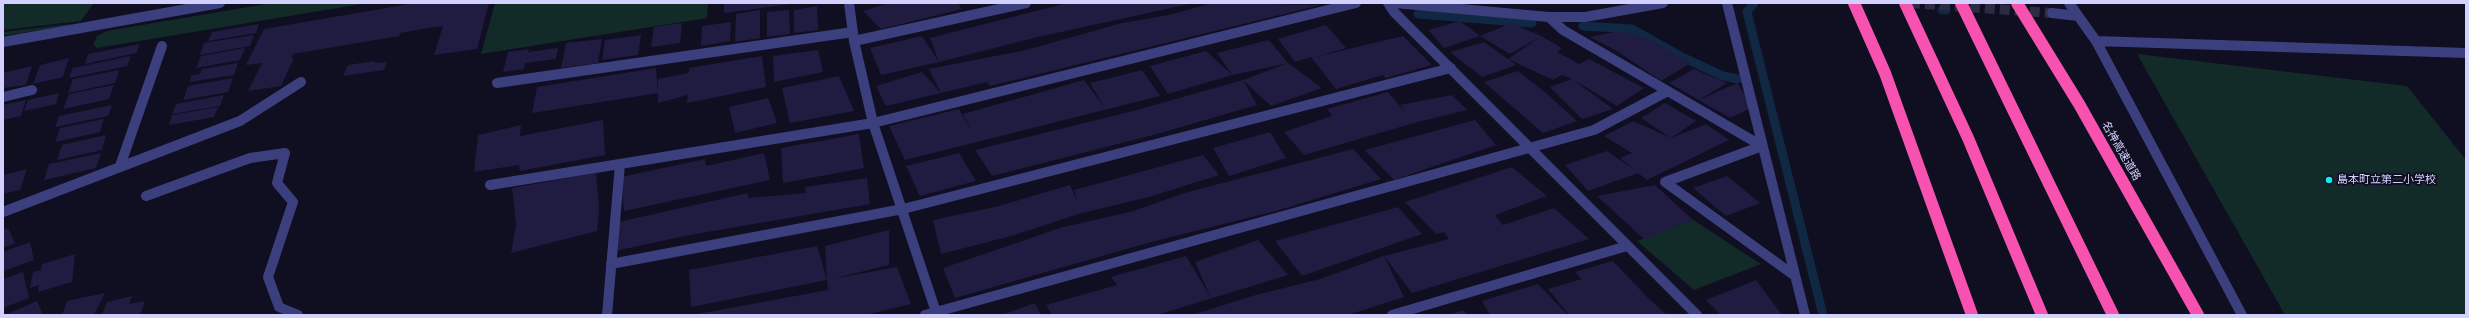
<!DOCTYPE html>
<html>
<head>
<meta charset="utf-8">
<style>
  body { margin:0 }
  #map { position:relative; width:2469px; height:318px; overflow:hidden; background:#100e21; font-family:Raleway,sans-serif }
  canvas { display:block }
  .frame { position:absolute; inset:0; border:4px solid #d2d1fd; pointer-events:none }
</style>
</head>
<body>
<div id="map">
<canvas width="2469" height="318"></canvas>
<div class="frame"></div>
</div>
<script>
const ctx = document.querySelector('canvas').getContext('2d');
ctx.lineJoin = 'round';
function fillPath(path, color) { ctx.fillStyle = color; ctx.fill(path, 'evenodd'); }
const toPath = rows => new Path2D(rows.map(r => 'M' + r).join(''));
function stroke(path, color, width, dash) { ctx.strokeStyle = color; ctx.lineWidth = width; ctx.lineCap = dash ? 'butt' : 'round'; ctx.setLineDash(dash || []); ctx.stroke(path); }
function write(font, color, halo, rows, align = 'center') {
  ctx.font = font + ' Raleway,"Noto Sans JP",sans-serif'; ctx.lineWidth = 3.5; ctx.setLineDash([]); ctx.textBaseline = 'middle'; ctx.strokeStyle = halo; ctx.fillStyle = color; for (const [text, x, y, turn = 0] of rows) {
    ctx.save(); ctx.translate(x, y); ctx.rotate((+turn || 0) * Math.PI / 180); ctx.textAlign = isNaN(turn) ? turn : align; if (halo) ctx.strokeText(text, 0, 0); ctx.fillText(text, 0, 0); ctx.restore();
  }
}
const green = toPath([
  [3,3,94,3,81,21,3,30],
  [272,3,368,3,97,48,93,45,97,36,107,31],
  [495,3,708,3,707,18,481,54],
  [71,24,70,25,3,36,3,32],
  [2137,54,2407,86,2466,160,2466,315,2285,315],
  [1693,220,1761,264,1694,290,1637,241]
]);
const stream = toPath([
  [1754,3,1747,12,1823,315],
  [1942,10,1946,10],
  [1418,14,1532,23],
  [1583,26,1632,29,1678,55,1723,76,1738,79]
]);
const building = toPath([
  [415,3,489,3,477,49,434,55,443,26,434,27,400,33,399,36,293,54,291,58,294,58,281,86,248,91,262,63,246,65,264,29],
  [724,3,791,3,791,4,724,13],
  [889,3,958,3,962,9,881,29,863,11],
  [1067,3,1189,4,1038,37,939,62,930,38],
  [1212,3,1321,5,990,86,987,82,941,93,929,69,1026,50,1122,23,1169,15],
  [817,6,818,30,794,33,794,10],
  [760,10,760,38,735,42,736,14],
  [789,10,790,34,767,37,767,12],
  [1460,21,1480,36,1444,48,1428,30],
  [731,22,730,41,701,46,702,26],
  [682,23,680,43,651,47,654,27],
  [1511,23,1541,36,1562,48,1557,52,1579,64,1589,59,1644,88,1617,106,1572,79,1613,109,1582,119,1550,87,1572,79,1562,75,1553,80,1508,59,1516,65,1482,77,1450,52,1484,42,1508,59,1540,37,1510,54,1480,36],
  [259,24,256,33,208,41,212,32],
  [1326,25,1346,48,1315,57,1403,36,1432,65,1386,78,1383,75,1336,89,1311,57,1295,62,1278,39],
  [1619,31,1647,38,1691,63,1661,81,1617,51,1590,37],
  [254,35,250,46,200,55,204,43],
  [641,35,638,55,602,60,605,40],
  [922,36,939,62,881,75,870,48],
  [602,39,598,63,561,68,566,43],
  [1269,40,1288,63,1232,75,1217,53],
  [140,44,136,53,85,64,88,54],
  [245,48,240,60,196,68,201,56],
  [558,48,556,59,525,63,524,69,503,72,508,52,529,49,528,52],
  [818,50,823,72,774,82,773,56],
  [1206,51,1232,75,1168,94,1150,66],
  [131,56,127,66,69,78,73,68],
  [762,56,766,87,687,103,688,95,658,103,658,79,689,73,689,68],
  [69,58,63,77,33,84,40,65],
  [375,61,375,63,387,62,384,70,343,76,348,65],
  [238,63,234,75,189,82,192,75,200,74,202,69],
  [1288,63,1322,88,1271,106,1243,80,1257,105,1157,134,992,176,975,150,1137,110,1243,80],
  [32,66,26,85,3,88,3,73],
  [656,68,658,93,532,113,537,87],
  [1694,69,1727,83,1699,100,1669,83],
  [119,70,115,83,68,93,73,79],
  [1142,70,1160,96,905,160,889,126,959,109,972,133,963,114,1084,80,1105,108,1090,83],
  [1518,71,1546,93,1577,121,1543,133,1484,82],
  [922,72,941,93,886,106,876,86],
  [839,76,854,111,790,123,782,88],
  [233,78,228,92,183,100,188,86],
  [1737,83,1753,107,1730,118,1699,100],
  [114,85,109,99,63,109,69,94],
  [1388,92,1409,117,1400,105,1452,95,1467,110,1414,123,1304,155,1284,132,1332,116,1327,109],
  [59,93,56,104,24,111,28,100],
  [224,95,220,106,172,114,176,104],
  [768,98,777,123,735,133,729,107],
  [26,100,21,116,3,120,3,105],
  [1665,103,1696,121,1671,138,1706,124,1729,140,1647,180,1638,173,1588,191,1565,165,1607,151,1636,171,1620,158,1632,153,1604,136,1633,121,1671,138,1641,118],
  [112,105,108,116,55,127,59,116],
  [218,107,214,117,169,125,172,115],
  [104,119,100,132,55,142,60,128],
  [603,120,605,155,520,171,519,165,474,172,478,135,521,125,520,136],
  [1475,120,1496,145,1394,180,1365,150],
  [1270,132,1286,158,1229,176,1213,148],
  [859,134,864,168,783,183,781,148],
  [106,135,102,150,57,160,62,145],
  [1353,149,1381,179,1276,211,1151,242,955,298,943,268,1063,227,1130,212,1188,192],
  [101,153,96,168,44,180,49,164],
  [764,153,770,180,624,211,621,177,705,159,706,166],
  [959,153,976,181,920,196,906,166],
  [1203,155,1219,175,1149,197,1082,213,1011,236,941,254,933,220,999,206,1070,185,1078,203,1074,190],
  [1512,167,1547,196,1495,215,1503,225,1554,208,1589,239,1412,293,1384,256,1449,239,1444,232,1436,234,1405,202],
  [27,169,20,190,3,194,3,175],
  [596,173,599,208,597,231,511,253,516,225,512,188],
  [1727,176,1760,203,1726,216,1693,188],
  [867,178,870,204,690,235,615,251,618,222,748,193,748,198,806,193,805,187],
  [1655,185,1693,220,1644,239,1597,196],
  [1398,207,1422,234,1302,276,1275,241],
  [8,228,15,243,3,248,3,230],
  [889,230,889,265,832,279,897,267,911,304,865,315,692,315,828,290,827,280,691,307,689,270,817,246,827,280,825,246],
  [1258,240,1288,275,1157,315,1052,315,1046,305,1117,285,1111,277,1186,256,1211,298,1195,262],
  [30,242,34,260,3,271,3,252],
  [75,254,72,282,38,292,39,285,30,288,33,272,41,270,42,264],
  [1384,256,1404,297,1348,315,1192,315,1252,296,1320,279],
  [1613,261,1648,298,1667,315,1569,315,1548,289,1582,279,1575,272],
  [23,272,29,298,3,308,3,279],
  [1756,280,1782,315,1721,315,1706,300],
  [1538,284,1568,315,1490,315,1482,301],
  [105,293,94,315,62,315,67,301],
  [132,296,129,304,145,301,140,315,102,315,107,302],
  [37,301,43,315,5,315],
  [1035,303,1041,315,1002,315],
  [1463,310,1467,315,1449,315]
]);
const minorTunnel = toPath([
  [1910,3,2052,13]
]);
const minor = toPath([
  [849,3,854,41,873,123,937,315],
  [1388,3,1394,12,1697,315],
  [1395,3,1549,17,1585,17,1663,3],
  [1727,3,1805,315],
  [2069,3,2096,41,2242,315],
  [2052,13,2078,16],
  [1549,17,1563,30,1762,146,1665,182,1795,276],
  [854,41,1026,3],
  [2096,41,2466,53],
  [3,42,220,3],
  [497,83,853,32],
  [3,97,32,90],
  [120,166,162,46],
  [490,185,620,164],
  [146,196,250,158,285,153,277,183,293,202,268,277,279,307,298,315],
  [3,212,240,121,301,82],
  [611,264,903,209,1451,68],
  [607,315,620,164,873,123,1356,3],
  [925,315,1594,130,1666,92],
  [1392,315,1627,246]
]);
const highway = toPath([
  [1854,3,1885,73,1972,315],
  [1905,3,1968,138,2042,315],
  [1961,3,2113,315],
  [2017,3,2079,104,2198,315]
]);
const markers = [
  [2329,180,4,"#0cebee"]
];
const streetNames = [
  ["名神高速道路",2121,151,60]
];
const poiNames = [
  ["島本町立第二小学校",2337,180]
];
fillPath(green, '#122b28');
stroke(stream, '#102844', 9);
fillPath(building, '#201b41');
stroke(minorTunnel, '#2d2b42', 10, [10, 5]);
stroke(minor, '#3c3f7e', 10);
stroke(highway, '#f752af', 12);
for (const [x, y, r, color] of markers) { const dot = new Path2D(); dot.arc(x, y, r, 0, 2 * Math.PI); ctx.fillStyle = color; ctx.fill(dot); stroke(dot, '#100e21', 1.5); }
write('11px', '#d2d1fd', '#100e21', streetNames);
write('11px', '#d2d1fd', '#100e21', poiNames, 'left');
</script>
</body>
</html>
